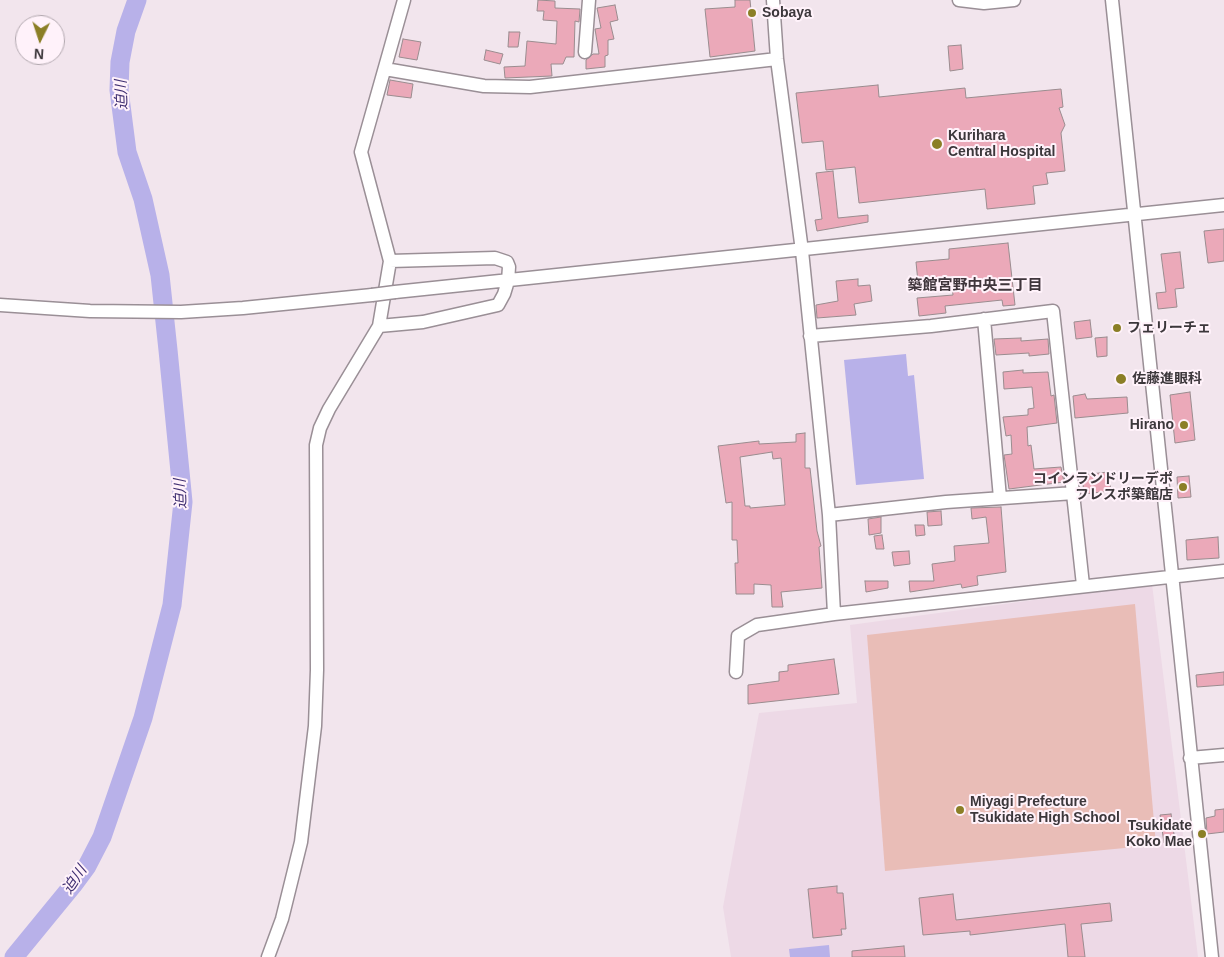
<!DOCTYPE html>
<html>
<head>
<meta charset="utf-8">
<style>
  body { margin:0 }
  #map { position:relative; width:1224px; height:957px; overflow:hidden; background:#f2e5ed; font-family:Arial,sans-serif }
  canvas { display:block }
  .north { position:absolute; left:15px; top:15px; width:50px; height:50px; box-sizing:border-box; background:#fff2fa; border:1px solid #b1a7ae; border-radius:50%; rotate:184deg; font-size:14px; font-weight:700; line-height:20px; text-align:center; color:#3c373b }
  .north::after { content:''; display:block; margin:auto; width:18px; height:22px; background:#8b7f26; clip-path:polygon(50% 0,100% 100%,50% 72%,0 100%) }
</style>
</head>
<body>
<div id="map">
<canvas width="1224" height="957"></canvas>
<div class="north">N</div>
</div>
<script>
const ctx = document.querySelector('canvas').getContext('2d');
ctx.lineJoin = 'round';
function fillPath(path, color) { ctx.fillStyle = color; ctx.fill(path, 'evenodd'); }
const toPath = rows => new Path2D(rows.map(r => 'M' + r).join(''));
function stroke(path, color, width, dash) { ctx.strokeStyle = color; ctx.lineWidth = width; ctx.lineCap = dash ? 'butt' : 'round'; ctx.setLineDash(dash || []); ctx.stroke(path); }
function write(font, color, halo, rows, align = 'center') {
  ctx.font = font + ' Arial,"Noto Sans JP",sans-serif'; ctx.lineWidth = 4; ctx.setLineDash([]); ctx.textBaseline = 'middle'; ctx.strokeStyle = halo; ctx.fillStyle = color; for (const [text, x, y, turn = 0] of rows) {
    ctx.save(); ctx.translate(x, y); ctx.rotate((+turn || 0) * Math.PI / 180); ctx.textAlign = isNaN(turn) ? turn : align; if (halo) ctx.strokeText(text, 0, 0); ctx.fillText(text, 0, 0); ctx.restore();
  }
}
const built = toPath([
  [1152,584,1198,957,731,957,723,907,759,713,857,703,850,625]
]);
const green = toPath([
  [1135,604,1156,845,885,871,867,635]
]);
const water = toPath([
  [906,354,908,376,914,375,924,479,856,485,844,360],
  [829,945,830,957,790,957,789,949]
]);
const river = toPath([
  [14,957,73,885,87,866,102,837,143,718,172,605,183,502,168,350,160,275,143,199,127,152,119,90,120,62,126,31,137,0]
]);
const building = toPath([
  [538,0,555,1,555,8,580,9,579,22,575,21,574,57,566,57,563,64,551,64,552,76,505,78,504,67,525,66,527,41,556,44,557,21,543,20,544,11,537,11,538,0],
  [735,0,750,0,755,51,710,57,705,9,735,7,735,0],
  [615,5,618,20,610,22,614,39,608,40,608,55,605,56,605,67,586,69,586,60,593,54,599,54,595,29,601,28,597,8,615,5],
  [509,32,520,32,518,47,508,47,509,32],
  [403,39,421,42,417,60,399,57,403,39],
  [961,45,963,69,950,71,948,46,961,45],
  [486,50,503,54,500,64,484,60,486,50],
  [390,80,413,84,411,98,387,95,390,80],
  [878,85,879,97,965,88,966,98,1061,89,1063,107,1059,108,1065,125,1061,133,1065,171,1046,173,1048,184,1033,186,1035,204,987,209,985,189,859,203,855,167,826,170,823,141,802,143,796,93,878,85],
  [833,171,838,218,868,215,868,222,817,231,815,220,822,219,816,173,833,171],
  [1224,229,1224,261,1208,263,1204,231,1224,229],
  [1008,243,1015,305,1003,306,1002,300,945,306,946,313,919,316,917,298,953,295,951,277,918,282,916,262,949,259,949,249,1008,243],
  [1180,252,1184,288,1175,289,1177,307,1158,309,1156,293,1166,292,1161,254,1180,252],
  [858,279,858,286,870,285,872,301,854,304,856,315,817,318,816,305,838,301,836,281,858,279],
  [1090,320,1092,337,1076,339,1074,322,1090,320],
  [1107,337,1107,356,1097,357,1095,338,1107,337],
  [1021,338,1021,341,1048,339,1049,354,1029,356,1029,353,996,355,994,339,1021,338],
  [1023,370,1023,373,1048,372,1051,396,1054,395,1057,423,1027,427,1028,446,1031,445,1034,469,1061,467,1064,482,1009,489,1004,455,1012,454,1011,435,1006,436,1003,417,1028,415,1028,409,1034,408,1032,387,1004,389,1003,372,1023,370],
  [1190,392,1195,440,1175,443,1170,395,1190,392],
  [1085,394,1087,399,1127,397,1128,413,1075,418,1073,396,1085,394],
  [805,433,805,468,810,468,817,531,821,546,819,547,822,588,781,592,783,607,772,607,771,585,754,584,754,594,736,594,735,563,738,563,737,540,732,540,732,502,726,503,718,446,759,441,759,444,796,442,796,434,805,433],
  [772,452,773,459,781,458,785,505,750,508,750,506,745,506,740,457,772,452],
  [1108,472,1111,491,1084,494,1082,475,1108,472],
  [1189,476,1191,497,1178,498,1177,477,1189,476],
  [1001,507,1006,572,977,576,978,585,962,588,961,584,910,592,909,581,934,581,932,564,955,561,954,546,989,543,986,517,972,519,971,508,1001,507],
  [941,511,942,525,928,526,927,512,941,511],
  [881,517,881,533,869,535,868,519,881,517],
  [915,525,924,525,925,535,916,536,915,525],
  [882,535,884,549,876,549,874,536,882,535],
  [1218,537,1219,558,1187,560,1186,540,1218,537],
  [909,551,910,564,894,566,892,552,909,551],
  [865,581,888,581,888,588,866,592,865,581],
  [834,659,839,694,748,704,748,685,779,681,779,672,788,671,788,665,834,659],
  [1224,672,1224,685,1197,687,1196,675,1224,672],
  [1224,809,1224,832,1207,834,1206,818,1215,816,1215,810,1224,809],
  [1171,814,1175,841,1164,843,1160,815,1171,814],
  [837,886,837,893,843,893,846,929,841,929,842,935,813,938,808,889,837,886],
  [953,894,956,920,1110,903,1112,921,1081,924,1085,957,1068,957,1065,924,970,935,970,931,923,935,919,898,953,894],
  [904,946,905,957,852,957,852,951,904,946]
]);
const minor = toPath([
  [773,0,777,59,802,251,829,515,834,614,1224,571],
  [959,0,984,3,1014,0],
  [1112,0,1212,957],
  [585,52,589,0],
  [385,69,484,86,530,87,777,59],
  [395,292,1224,205],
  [0,305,90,311,181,312,243,308,372,295],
  [984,319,1000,498],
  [379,326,423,322,498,305,504,294,508,281,509,267,507,262,495,258,390,261],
  [810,336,931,326,1053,311,1083,585],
  [829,515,946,502,1074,493],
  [736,672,738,636,757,625,834,614],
  [1190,758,1224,755],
  [268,957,282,919,301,842,315,726,317,670,316,445,320,428,329,409,379,326,390,261,361,152,404,0]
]);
const minorBridge = toPath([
  [372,295,395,292]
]);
const markers = [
  [752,13,5,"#8b7f26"],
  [937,144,6,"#8b7f26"],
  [1117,328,5,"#8b7f26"],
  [1121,379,6,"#8b7f26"],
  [1184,425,5,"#8b7f26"],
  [1183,487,5,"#8b7f26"],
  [960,810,5,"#8b7f26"],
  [1202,834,5,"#8b7f26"]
];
const poiNames = [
  ["Sobaya",762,13],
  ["Kurihara",948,136],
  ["Central Hospital",948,152],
  ["フェリーチェ",1127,328],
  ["佐藤進眼科",1132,379],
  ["Hirano",1174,425,"right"],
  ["コインランドリーデポ",1173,479,"right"],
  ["フレスポ築館店",1173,495,"right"],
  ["Miyagi Prefecture",970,802],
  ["Tsukidate High School",970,818],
  ["Tsukidate",1192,826,"right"],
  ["Koko Mae",1192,842,"right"]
];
const waterNames = [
  ["迫川",122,95,-92],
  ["迫川",181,494,-92],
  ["迫川",75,880,-56]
];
const neighbourhoodNames = [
  ["築館宮野中央三丁目",975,286]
];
fillPath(built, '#edd9e6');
fillPath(green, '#e9bdb7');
fillPath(water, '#b8b1e9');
stroke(river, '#b8b1e9', 19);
fillPath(building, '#eba9b9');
stroke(building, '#9a8c8f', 1);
stroke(minor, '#9a8f96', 15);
stroke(minor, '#fff', 12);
stroke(minorBridge, '#9a8f96', 15, []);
stroke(minorBridge, '#fff', 12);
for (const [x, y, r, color] of markers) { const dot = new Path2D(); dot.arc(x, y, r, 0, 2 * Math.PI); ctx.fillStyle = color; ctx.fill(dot); stroke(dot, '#fff2fa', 2); }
write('bold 14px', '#3c373b', '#fff2fa', poiNames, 'left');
write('italic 15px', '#403072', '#fff2fa', waterNames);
write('bold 15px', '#3f353b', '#fff2fa', neighbourhoodNames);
</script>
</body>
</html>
